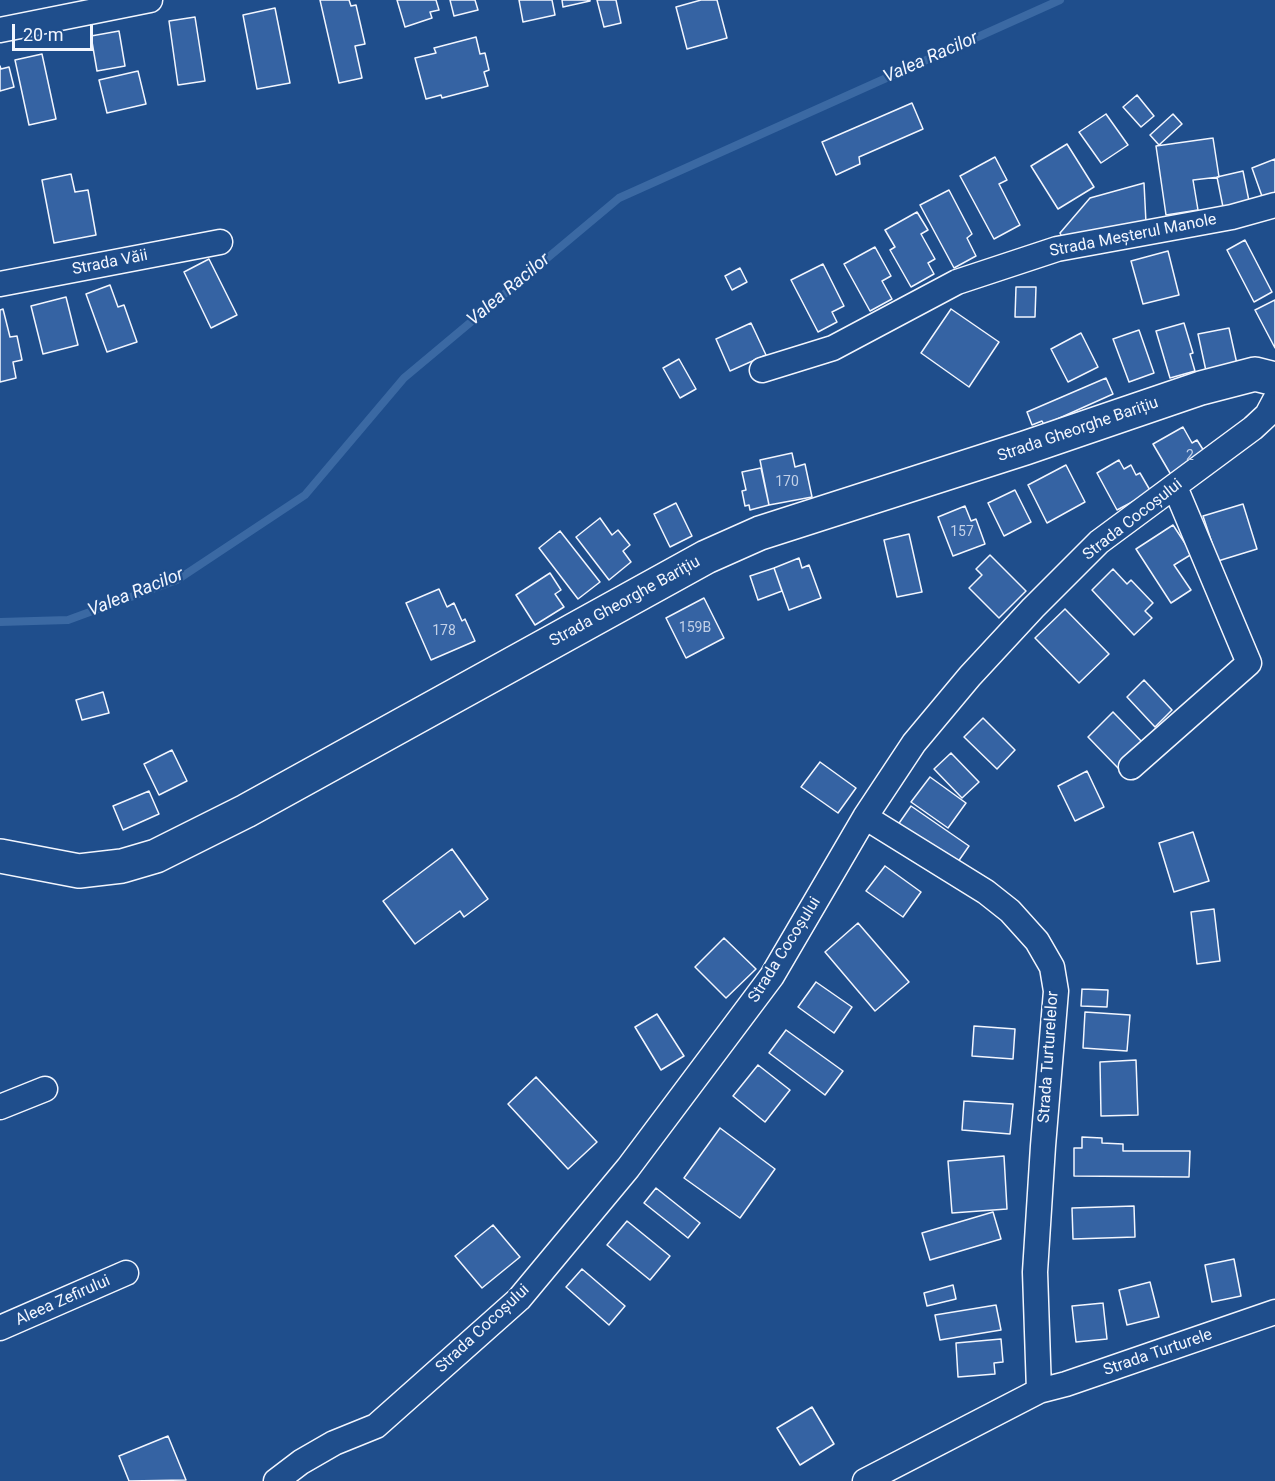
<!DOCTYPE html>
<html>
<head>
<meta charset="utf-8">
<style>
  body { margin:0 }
  #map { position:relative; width:1275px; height:1481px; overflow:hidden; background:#1f4e8c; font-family:Roboto,sans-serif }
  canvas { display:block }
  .scale { position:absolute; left:12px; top:24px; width:81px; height:27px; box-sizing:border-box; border:3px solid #f2f6ff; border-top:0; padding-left:8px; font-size:18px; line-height:21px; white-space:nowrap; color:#f2f6ff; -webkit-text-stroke:4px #1f4e8c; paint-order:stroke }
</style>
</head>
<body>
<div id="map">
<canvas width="1275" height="1481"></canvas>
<div class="scale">20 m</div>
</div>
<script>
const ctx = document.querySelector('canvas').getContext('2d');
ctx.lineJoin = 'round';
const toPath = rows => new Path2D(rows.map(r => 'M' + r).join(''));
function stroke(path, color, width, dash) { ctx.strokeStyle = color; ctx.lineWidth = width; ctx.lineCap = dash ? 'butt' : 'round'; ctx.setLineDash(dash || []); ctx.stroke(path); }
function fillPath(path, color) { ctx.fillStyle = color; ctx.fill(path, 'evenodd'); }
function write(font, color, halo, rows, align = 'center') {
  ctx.font = font + ' Roboto,sans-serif'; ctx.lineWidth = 4.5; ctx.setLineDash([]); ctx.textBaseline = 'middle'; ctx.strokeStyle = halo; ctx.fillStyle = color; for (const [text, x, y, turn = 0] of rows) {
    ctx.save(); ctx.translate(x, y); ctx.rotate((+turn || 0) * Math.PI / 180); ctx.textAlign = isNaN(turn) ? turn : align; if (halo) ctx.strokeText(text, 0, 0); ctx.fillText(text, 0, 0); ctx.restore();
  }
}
const stream = toPath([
  [0,622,68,620,177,580,305,495,404,378,619,198,1060,0]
]);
const building = toPath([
  [320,0,349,0,351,6,356,5,365,44,355,46,362,78,339,83,320,0],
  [397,0,436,0,439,10,430,12,432,18,405,27,397,0],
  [450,0,475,0,478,10,454,16,450,0],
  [519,0,552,0,555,15,523,22,519,0],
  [562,0,590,0,590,1,563,7,562,0],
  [597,0,616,0,621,23,604,27,597,0],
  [701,0,717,0,727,38,687,49,676,7,701,0],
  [275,8,290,83,257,89,243,15,275,8],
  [195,17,205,81,178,85,169,21,195,17],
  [119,31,125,66,97,71,91,36,119,31],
  [476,37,480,54,485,53,489,70,484,72,488,86,442,98,441,95,426,99,415,58,436,53,434,48,476,37],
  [42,54,56,119,29,125,15,60,42,54],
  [0,66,1,69,9,67,14,87,0,91,0,66],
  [138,71,146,104,107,113,99,80,138,71],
  [1137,95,1154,116,1141,127,1123,107,1137,95],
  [912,103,923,129,859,157,860,164,836,175,822,142,912,103],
  [1106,114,1128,145,1101,163,1079,132,1106,114],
  [1173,114,1182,124,1159,145,1150,135,1173,114],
  [1213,138,1219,177,1193,180,1198,210,1166,215,1156,146,1213,138],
  [1067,144,1094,187,1058,209,1031,166,1067,144],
  [995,157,1007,180,999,184,1020,225,994,239,960,176,995,157],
  [1275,159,1275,197,1264,202,1252,168,1275,159],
  [1243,171,1250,206,1224,212,1217,177,1243,171],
  [71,174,75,192,88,190,96,235,54,243,42,180,71,174],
  [1144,183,1146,223,1062,237,1060,233,1090,198,1144,183],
  [949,190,972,234,967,238,976,256,954,268,920,205,949,190],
  [917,212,928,230,921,234,935,259,928,263,934,274,911,287,890,250,895,247,885,230,917,212],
  [1245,240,1272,292,1254,302,1227,250,1245,240],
  [875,247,891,276,882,281,892,299,870,311,844,264,875,247],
  [1168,251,1179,295,1143,304,1131,261,1168,251],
  [209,259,237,315,211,328,184,272,209,259],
  [823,264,844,306,832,312,837,322,818,332,791,280,823,264],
  [740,268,747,282,732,290,725,276,740,268],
  [110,285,118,307,124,305,137,342,107,352,86,294,110,285],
  [1016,287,1036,287,1035,317,1015,317,1016,287],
  [66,297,78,345,43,354,31,306,66,297],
  [1275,300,1275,348,1255,310,1275,300],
  [3,309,10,337,17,336,22,360,13,362,16,378,0,382,0,310,3,309],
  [951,309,999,342,969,387,921,353,951,309],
  [751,323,766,355,730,371,716,339,751,323],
  [1184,323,1193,353,1190,354,1195,371,1170,378,1156,331,1184,323],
  [1229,328,1237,364,1206,371,1198,334,1229,328],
  [1139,330,1154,373,1129,382,1113,339,1139,330],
  [1081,333,1098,367,1068,382,1051,349,1081,333],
  [679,359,696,389,680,398,663,368,679,359],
  [1106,378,1113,394,1044,425,1042,421,1032,425,1027,412,1106,378],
  [1183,427,1192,443,1197,440,1209,459,1174,480,1153,444,1183,427],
  [792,453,795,467,805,464,812,497,769,505,760,460,792,453],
  [1119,460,1124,469,1131,465,1136,475,1140,473,1151,492,1117,510,1097,473,1119,460],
  [1066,465,1085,502,1047,523,1028,485,1066,465],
  [761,468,769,505,750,510,749,505,745,506,742,491,746,490,742,472,761,468],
  [1015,490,1031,522,1004,536,988,503,1015,490],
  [676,503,692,536,670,547,654,514,676,503],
  [1243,504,1257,549,1218,561,1203,516,1243,504],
  [965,506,971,521,976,519,985,544,953,556,938,517,965,506],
  [600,518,612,535,618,530,630,545,623,551,631,562,609,580,576,537,600,518],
  [1173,525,1192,554,1174,565,1191,590,1171,603,1136,549,1173,525],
  [560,531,600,582,578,599,539,548,560,531],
  [909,534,922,592,897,597,884,540,909,534],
  [990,555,1026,591,999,618,969,588,982,575,976,569,990,555],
  [799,558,802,568,809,565,821,598,789,610,774,568,799,558],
  [774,568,782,591,758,600,750,576,774,568],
  [1113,569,1127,584,1131,580,1153,603,1145,611,1152,618,1134,635,1092,590,1113,569],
  [550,573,561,590,555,594,564,607,535,625,516,595,550,573],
  [439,589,447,607,454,603,462,621,465,619,475,641,431,660,406,603,439,589],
  [704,598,724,638,686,658,666,618,704,598],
  [1065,609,1109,654,1079,683,1035,638,1065,609],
  [1144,680,1172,710,1155,727,1127,697,1144,680],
  [103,692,109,713,82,720,76,700,103,692],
  [1113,712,1143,743,1118,768,1088,737,1113,712],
  [983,718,1015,750,997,769,964,737,983,718],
  [172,750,187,781,159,795,144,764,172,750],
  [951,753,979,782,962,798,934,769,951,753],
  [820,762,856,788,838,813,801,787,820,762],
  [1087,771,1104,807,1075,821,1058,786,1087,771],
  [930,777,966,803,948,828,911,802,930,777],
  [149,791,159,814,123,830,113,806,149,791],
  [911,806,969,846,953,869,895,829,911,806],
  [1193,832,1209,881,1174,892,1159,843,1193,832],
  [452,849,488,899,464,917,460,911,415,944,383,901,452,849],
  [885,866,921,892,903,917,866,891,885,866],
  [1214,909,1220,961,1197,964,1191,912,1214,909],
  [858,923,909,982,875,1011,825,952,858,923],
  [724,938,756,969,726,998,695,967,724,938],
  [816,982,852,1007,834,1033,798,1007,816,982],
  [1082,989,1108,990,1107,1007,1081,1006,1082,989],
  [1085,1012,1130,1015,1127,1051,1083,1048,1085,1012],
  [657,1014,684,1056,661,1070,635,1027,657,1014],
  [974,1026,1015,1029,1013,1059,972,1056,974,1026],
  [786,1030,843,1071,825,1095,769,1053,786,1030],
  [1136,1060,1138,1115,1101,1116,1100,1062,1136,1060],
  [758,1065,790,1090,765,1122,733,1096,758,1065],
  [536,1077,597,1142,568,1169,508,1104,536,1077],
  [964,1101,1013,1104,1010,1134,962,1130,964,1101],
  [720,1128,775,1169,740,1218,684,1178,720,1128],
  [1082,1137,1102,1138,1102,1143,1123,1144,1123,1151,1190,1151,1189,1177,1074,1176,1074,1148,1082,1148,1082,1137],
  [1004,1156,1007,1209,952,1213,948,1161,1004,1156],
  [656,1188,700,1223,688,1238,644,1203,656,1188],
  [1134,1206,1135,1237,1073,1239,1072,1208,1134,1206],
  [993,1212,1001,1239,930,1260,922,1233,993,1212],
  [627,1221,670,1256,650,1280,607,1245,627,1221],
  [493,1225,520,1257,482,1288,455,1256,493,1225],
  [1234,1259,1241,1296,1212,1302,1205,1265,1234,1259],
  [582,1269,625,1306,609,1325,566,1287,582,1269],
  [1150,1282,1159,1317,1127,1325,1119,1290,1150,1282],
  [953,1285,956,1299,927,1306,924,1293,953,1285],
  [1103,1303,1107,1339,1076,1342,1072,1306,1103,1303],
  [996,1305,1001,1330,940,1340,935,1315,996,1305],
  [1001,1339,1003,1362,994,1363,995,1374,958,1377,956,1343,1001,1339],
  [812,1407,834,1444,800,1465,777,1428,812,1407],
  [168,1436,186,1480,129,1481,119,1456,168,1436]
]);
const minor = toPath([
  [0,30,150,0],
  [0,284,220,242],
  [762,370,833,348,957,282,1057,249,1232,217,1275,205],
  [1131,767,1249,663,1175,487],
  [865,817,986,892,1010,911,1037,941,1052,967,1056,991,1043,1146,1035,1272,1039,1391],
  [0,1107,45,1089],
  [0,1328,126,1273],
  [276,1481,301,1462,334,1443,376,1426,519,1299,628,1168,772,976,865,817,914,743,970,676,1033,608,1099,542,1253,428,1267,415,1275,400],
  [865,1481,1039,1391,1066,1384,1275,1312]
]);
const secondary = toPath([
  [0,856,79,871,122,866,156,856,246,811,706,557,760,533,1025,448,1201,388,1255,374,1275,379]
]);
const numberNames = [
  ["2",1190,456],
  ["170",787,482],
  ["157",962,532],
  ["159B",695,628],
  ["178",444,631]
];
const streetNames = [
  ["Strada Meșterul Manole",1133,236,-11],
  ["Strada Văii",110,263,-11],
  ["Strada Gheorghe Barițiu",1078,430,-19],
  ["Strada Cocoșului",1133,520,-38],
  ["Strada Gheorghe Barițiu",625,602,-29],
  ["Strada Cocoșului",785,950,-58],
  ["Strada Turturelelor",1049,1057,-86],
  ["Aleea Zefirului",63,1301,-24],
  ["Strada Cocoșului",483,1329,-43],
  ["Strada Turturele",1158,1353,-19]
];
const waterNames = [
  ["Valea Racilor",931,58,-24],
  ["Valea Racilor",509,290,-40],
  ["Valea Racilor",136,593,-22]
];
stroke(stream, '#3b69a3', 8);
fillPath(building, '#3563a3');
stroke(building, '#f2f6ff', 1.5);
stroke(minor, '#f2f6ff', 27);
stroke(secondary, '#f2f6ff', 36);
stroke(minor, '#1f4e8c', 24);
stroke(secondary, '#1f4e8c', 33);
write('14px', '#c3d1e8', null, numberNames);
write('16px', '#f2f6ff', '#1f4e8c', streetNames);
write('italic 18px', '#f2f6ff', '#1f4e8c', waterNames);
</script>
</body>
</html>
